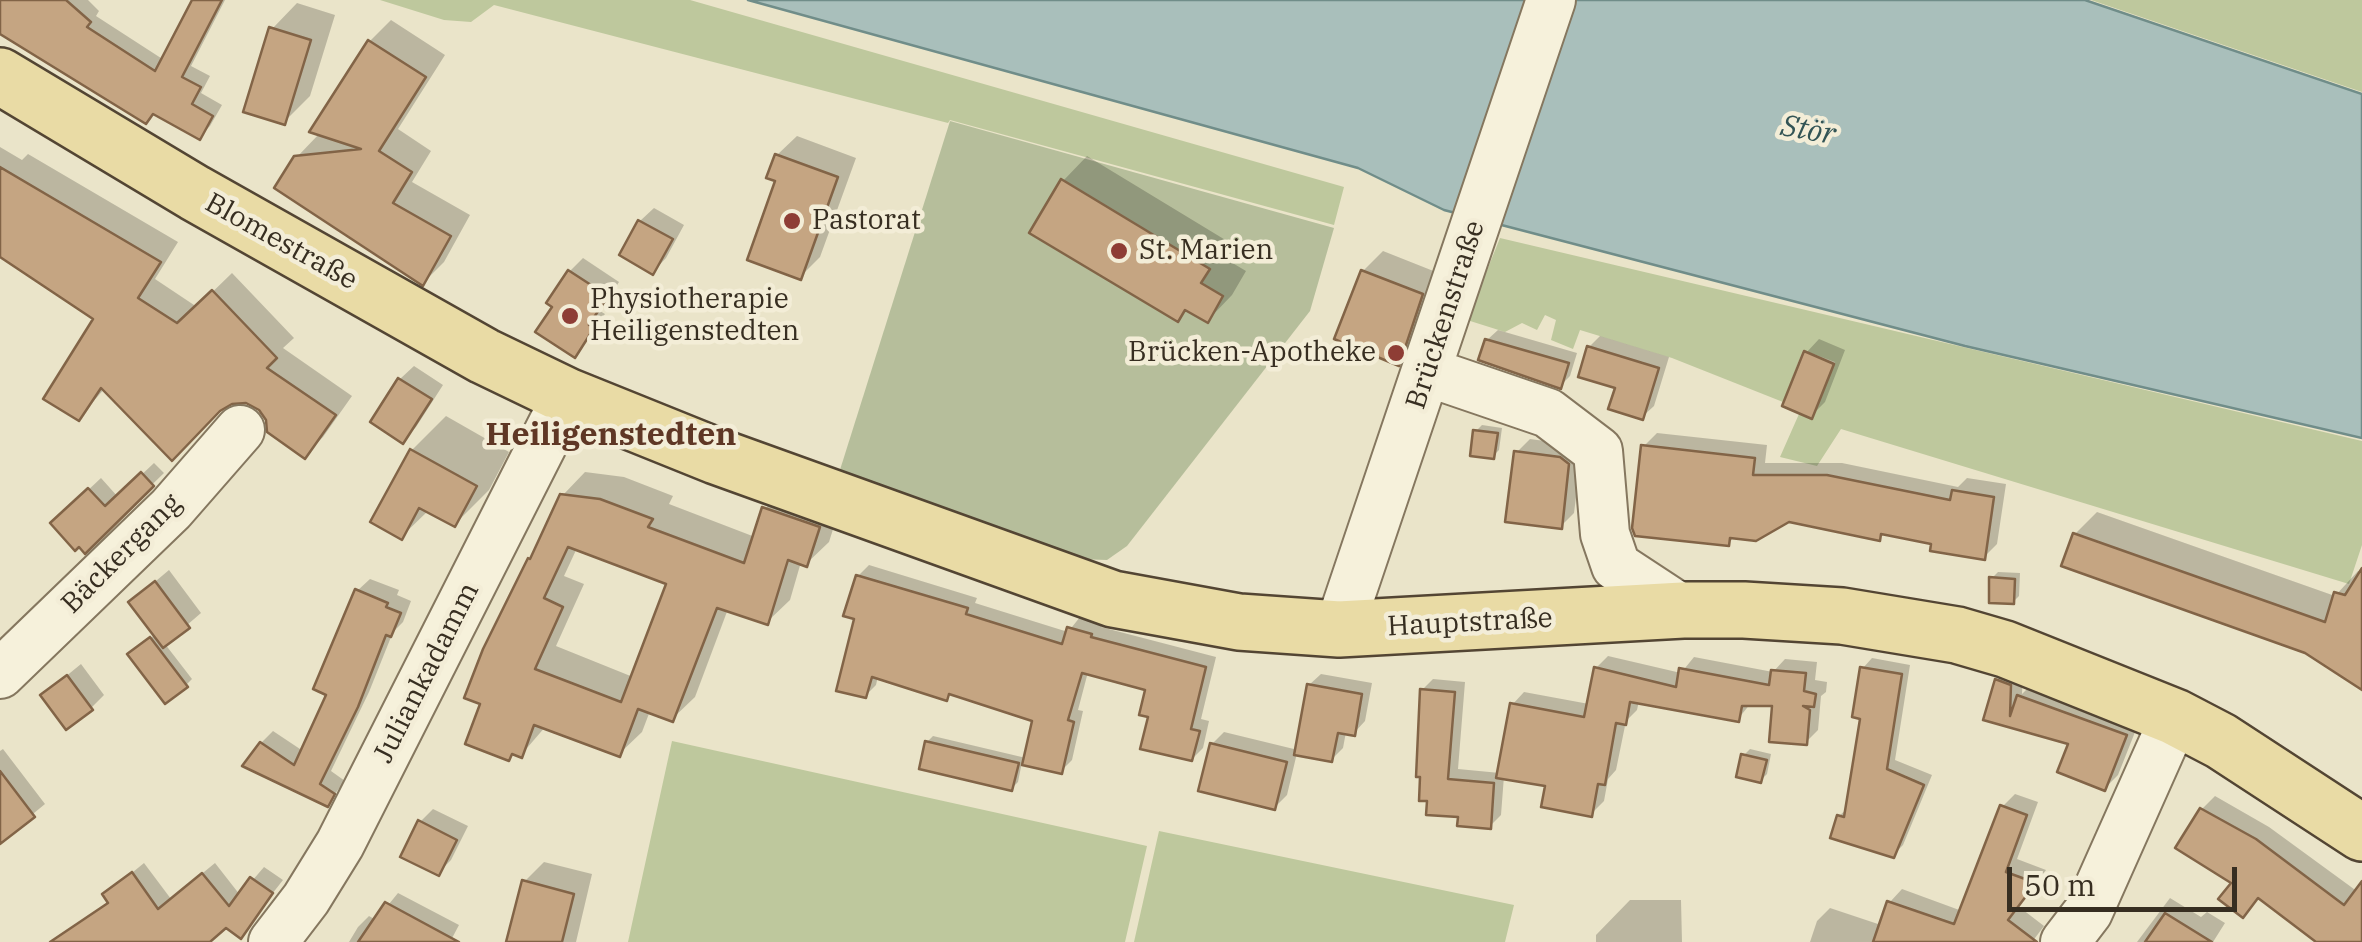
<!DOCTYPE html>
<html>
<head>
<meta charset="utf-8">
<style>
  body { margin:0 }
  #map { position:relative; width:2362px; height:942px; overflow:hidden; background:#eae4c9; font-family:"IBM Plex Serif",serif }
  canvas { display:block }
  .scale { position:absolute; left:2007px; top:867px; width:230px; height:45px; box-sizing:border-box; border:5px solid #372e21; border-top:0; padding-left:12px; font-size:30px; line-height:35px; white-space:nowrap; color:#372e21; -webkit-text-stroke:8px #f3edd7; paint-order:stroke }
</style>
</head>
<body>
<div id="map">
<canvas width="2362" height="942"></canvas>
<div class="scale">50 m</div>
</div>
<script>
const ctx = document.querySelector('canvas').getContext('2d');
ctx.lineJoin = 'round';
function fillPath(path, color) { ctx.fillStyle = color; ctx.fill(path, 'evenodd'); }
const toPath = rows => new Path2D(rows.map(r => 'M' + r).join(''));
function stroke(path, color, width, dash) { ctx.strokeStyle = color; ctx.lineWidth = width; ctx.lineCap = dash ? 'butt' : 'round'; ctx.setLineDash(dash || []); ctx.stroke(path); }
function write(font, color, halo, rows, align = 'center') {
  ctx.font = font + ' "IBM Plex Serif",serif'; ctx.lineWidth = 9; ctx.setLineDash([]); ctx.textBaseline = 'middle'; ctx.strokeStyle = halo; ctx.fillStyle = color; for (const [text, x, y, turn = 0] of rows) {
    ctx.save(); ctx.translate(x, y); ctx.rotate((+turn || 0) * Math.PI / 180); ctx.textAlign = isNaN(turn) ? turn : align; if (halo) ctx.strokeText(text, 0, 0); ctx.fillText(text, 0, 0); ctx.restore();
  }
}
const green = toPath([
  [380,0,690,0,1344,187,1334,225,950,120,948,123,494,5,471,22,444,20],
  [2091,0,2362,0,2362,92],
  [1500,238,2362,441,2362,545,2349,584,1841,429,1817,466,1780,457,1799,414,1813,419,1835,362,1803,350,1783,402,1672,358,1580,330,1573,349,1551,340,1556,320,1545,315,1537,330,1522,323,1505,332,1467,320],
  [672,741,1147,846,1125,942,628,942],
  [1159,831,1514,905,1505,942,1134,942]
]);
const cemetery = toPath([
  [950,121,1334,228,1310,311,1127,546,1107,560,1078,559,839,473]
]);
const water = toPath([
  [748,0,2085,0,2362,94,2362,438,1965,346,1444,210,1358,168,748,0]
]);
const shadow = toPath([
  [0,0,88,0,99,11,96,16,164,60,195,0,225,0,191,66,210,76,201,93,222,105,210,126,199,137,155,112,146,121,0,31],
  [297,3,335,15,310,96,284,122,272,29],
  [391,20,445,55,398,129,431,151,412,182,470,215,444,262,423,283,296,158,320,133,313,131,370,41],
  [797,136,856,158,820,257,800,277,779,180,777,155],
  [0,147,22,160,28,154,178,242,155,279,197,307,232,273,294,338,283,348,352,396,323,437,305,455,260,408,245,400,229,402,220,408,105,388,79,418,96,318,0,248],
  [1087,156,1232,244,1224,258,1246,271,1232,295,1208,320,1188,308,1177,319,1063,181],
  [654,208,684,225,666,258,653,272,622,254,640,221],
  [1383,251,1441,274,1418,343,1398,363,1363,271],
  [583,258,619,282,600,311,605,314,574,355,555,307,570,271],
  [1498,330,1577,353,1570,376,1560,386,1487,340],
  [1600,336,1669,357,1654,406,1642,417,1589,347],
  [1819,339,1845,350,1825,402,1811,416,1806,353],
  [414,366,443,385,416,427,403,440,374,422,400,379],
  [446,416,509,452,489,490,455,524,429,510,401,537,412,450],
  [1482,425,1502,428,1499,450,1493,456,1476,431],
  [1657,433,1767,445,1765,463,1842,463,1958,487,1967,478,2006,484,1997,544,1984,557,1884,532,1879,538,1789,520,1735,536,1728,544,1644,446],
  [1530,439,1574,445,1582,450,1574,513,1561,526,1517,452],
  [154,463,164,473,85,550,53,523,101,478,118,497],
  [585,472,624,477,673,496,669,504,755,537,765,509,787,486,841,504,829,542,806,564,801,562,790,600,767,622,728,609,695,697,672,719,650,711,642,732,619,754,546,726,521,755,514,753,508,758,563,495],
  [577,548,669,582,633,677,556,646,584,584,564,576],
  [2097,512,2335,596,2358,571,2362,572,2362,687,2306,650,2075,534],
  [869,565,977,598,975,603,1068,632,1080,617,1102,623,1101,627,1216,657,1201,719,1209,721,1203,748,1192,759,1151,715,1148,688,1088,672,1078,710,1083,711,1072,760,1061,771,1022,762,1018,782,1012,788,927,742,933,736,1026,758,1035,719,952,692,946,698,878,676,876,685,865,696,857,618,858,576],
  [169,570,201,613,165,644,192,679,186,685,136,649,156,634,131,602],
  [1998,572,2020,573,2019,596,2013,602,1992,578],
  [370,579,399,590,397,595,411,601,403,622,393,632,369,692,331,771,345,781,327,804,261,743,273,731,303,751,330,693,357,591],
  [1608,656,1681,673,1694,657,1773,672,1785,659,1817,662,1815,680,1827,682,1826,692,1821,696,1818,730,1806,742,1775,704,1751,703,1738,719,1639,701,1637,710,1626,721,1616,770,1608,779,1604,801,1591,814,1548,784,1504,776,1501,815,1490,826,1460,815,1428,813,1422,690,1433,679,1465,682,1458,769,1500,773,1512,705,1524,692,1589,704,1596,668],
  [1872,658,1910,665,1895,760,1932,775,1903,845,1893,855,1839,816,1849,807,1863,717,1863,668],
  [81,664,104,695,91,708,43,695],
  [2010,667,2023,672,2022,694,2032,684,2139,722,2118,775,2105,788,2071,743,1986,718,1997,680],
  [1321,674,1372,683,1365,721,1354,733,1346,732,1343,748,1331,760,1297,753,1287,795,1275,807,1212,744,1224,732,1298,750,1309,685],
  [3,749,45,804,0,841,0,751],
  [1750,749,1771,754,1767,774,1761,780,1744,755],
  [2015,794,2038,802,2017,859,2046,870,2018,906,2044,926,2032,942,1810,942,1817,921,1830,908,1881,925,1890,902,1902,889,1962,911,2003,806],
  [2215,796,2269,827,2358,892,2362,888,2362,942,2318,942,2260,897,2243,915,2235,882,2202,809],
  [433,809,468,826,451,860,438,873,420,822],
  [544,862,592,874,576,942,509,942,524,882],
  [144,863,171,899,215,863,240,895,264,867,283,880,240,935,226,925,206,942,76,942,69,932,110,901,105,895],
  [398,893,459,925,450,942,349,942,358,927,369,916,376,920],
  [2170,898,2201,917,2207,912,2225,923,2213,942,2137,942],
  [1630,900,1681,900,1682,942,1596,942,1596,935]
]);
const building = toPath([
  [0,0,66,0,91,22,87,27,155,71,192,0,222,0,182,77,201,87,192,104,213,116,200,140,153,114,146,124,0,34,0,0],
  [269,27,311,40,285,125,243,112,269,27],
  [368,40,426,77,379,151,412,172,393,203,451,236,423,286,274,188,294,156,361,149,309,132,368,40],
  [775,154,838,177,801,280,747,260,775,181,766,178,775,154],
  [0,167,161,262,138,298,177,323,212,290,277,358,267,368,336,415,305,459,267,432,266,420,259,410,246,403,232,404,220,411,172,461,101,388,79,421,43,399,93,319,0,257,0,167],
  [1061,179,1210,269,1201,283,1223,296,1208,323,1185,310,1178,322,1029,233,1061,179],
  [638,220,673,239,653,275,619,255,638,220],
  [568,270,608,296,589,325,594,328,575,358,535,332,552,307,546,303,568,270],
  [1361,270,1423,294,1399,366,1334,339,1361,270],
  [1485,339,1569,363,1561,389,1478,360,1485,339],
  [1587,346,1659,368,1643,420,1608,409,1615,388,1578,377,1587,346],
  [1804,351,1834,364,1812,419,1782,406,1804,351],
  [398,378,432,399,403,444,370,422,398,378],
  [1473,430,1498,433,1494,459,1470,456,1473,430],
  [1641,445,1755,458,1753,475,1827,475,1950,500,1952,490,1994,497,1985,560,1930,551,1931,544,1881,534,1880,541,1789,522,1756,541,1730,538,1729,546,1635,536,1632,528,1641,445],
  [410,449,477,486,455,527,419,508,402,540,370,522,410,449],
  [1514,451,1560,457,1569,464,1562,529,1505,522,1514,451],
  [141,472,154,486,85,554,79,547,75,551,50,523,88,488,105,506,141,472],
  [560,494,600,499,653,519,648,527,744,563,762,507,820,527,807,567,788,560,768,625,717,608,673,722,638,709,620,757,534,725,522,758,512,754,509,761,465,744,480,704,464,698,483,649,528,558,530,559,560,494],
  [568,547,666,584,621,702,535,669,563,607,544,598,568,547],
  [2073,533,2325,622,2334,592,2345,595,2362,568,2362,690,2305,653,2061,566,2073,533],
  [856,575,968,608,966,614,1062,644,1067,627,1092,634,1091,637,1206,667,1191,729,1200,731,1192,761,1140,749,1148,717,1139,715,1145,690,1082,673,1068,720,1074,722,1062,774,1022,765,1032,721,949,694,947,701,872,677,866,698,836,691,854,619,843,616,856,575],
  [1989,577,2015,579,2014,604,1989,603,1989,577],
  [155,581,190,628,163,648,128,602,155,581],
  [355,589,388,603,386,607,401,613,391,637,386,635,358,707,320,784,335,794,328,807,242,766,260,742,294,765,326,695,313,689,355,589],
  [150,637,188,687,165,704,127,654,150,637],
  [1594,667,1676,687,1679,668,1769,685,1771,670,1806,673,1804,691,1816,694,1814,707,1803,706,1810,710,1807,745,1769,742,1772,706,1742,706,1739,722,1630,702,1626,725,1616,723,1605,785,1598,784,1592,817,1541,807,1545,786,1496,778,1510,703,1584,717,1594,667],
  [1860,667,1902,674,1887,769,1924,785,1894,858,1830,838,1837,815,1844,817,1860,719,1852,717,1860,667],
  [67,675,93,710,66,730,40,695,67,675],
  [1995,679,2011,685,2010,716,2017,695,2127,735,2105,791,2057,772,2068,744,1983,720,1995,679],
  [1307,684,1362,694,1355,736,1338,733,1332,762,1294,755,1307,684],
  [1420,689,1455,692,1448,779,1494,783,1491,829,1457,826,1458,817,1426,815,1427,801,1419,801,1420,777,1416,777,1420,689],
  [925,741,1019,763,1012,791,919,769,925,741],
  [1210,743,1287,762,1275,810,1198,791,1210,743],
  [1741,754,1767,760,1761,783,1736,777,1741,754],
  [0,771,35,817,0,844,0,771],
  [2000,805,2027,815,2006,872,2036,883,2008,920,2037,942,1873,942,1887,901,1954,924,2000,805],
  [2200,808,2256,839,2344,905,2362,881,2362,942,2316,942,2258,898,2243,918,2218,899,2231,883,2175,848,2200,808],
  [418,820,457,840,439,876,400,857,418,820],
  [132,872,158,909,202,873,229,906,250,877,273,893,241,939,226,928,210,942,50,942,108,903,102,894,132,872],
  [522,880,574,894,562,942,506,942,522,880],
  [385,902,459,942,358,942,385,902],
  [2165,913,2212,942,2145,942,2165,913]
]);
const minor = toPath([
  [1428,372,1548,413,1598,451,1605,534,1616,566,1683,610],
  [1339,629,1551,0],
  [0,674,171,509,240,430],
  [273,942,306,899,340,844,567,396],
  [2065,942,2088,912,2175,717]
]);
const major = toPath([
  [0,76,195,193,484,356,567,396,716,456,1113,599,1239,622,1339,629,1683,610,1744,610,1842,616,1957,635,2005,649,2175,717,2221,741,2362,833]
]);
const markers = [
  [792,221,10,"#8e3d35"],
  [1119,251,10,"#8e3d35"],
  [570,316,10,"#8e3d35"],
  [1396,353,10,"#8e3d35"]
];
const poiNames = [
  ["Pastorat",812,221],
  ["St. Marien",1139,251],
  ["Physiotherapie",590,300],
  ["Heiligenstedten",590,332],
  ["Brücken-Apotheke",1376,353,"right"]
];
const streetNames = [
  ["Blomestraße",281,242,29],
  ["Brückenstraße",1446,315,-72],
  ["Bäckergang",122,554,-45],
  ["Hauptstraße",1470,623,-3],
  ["Juliankadamm",427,673,-63]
];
const waterNames = [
  ["Stör",1808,131,10]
];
const quarterNames = [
  ["Heiligenstedten",611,436]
];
fillPath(green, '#bec89d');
fillPath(cemetery, '#b6be9b');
fillPath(water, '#a9bfbb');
stroke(water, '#708d89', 2.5);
fillPath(shadow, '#0003');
fillPath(building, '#c5a582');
stroke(building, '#826447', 2.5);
stroke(minor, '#85775f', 52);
stroke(major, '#534533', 60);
stroke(minor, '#f6f1db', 48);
stroke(major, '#e9dba5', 55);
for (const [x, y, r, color] of markers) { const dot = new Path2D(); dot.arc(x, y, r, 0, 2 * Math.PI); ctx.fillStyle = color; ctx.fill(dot); stroke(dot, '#f3edd7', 4); }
write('28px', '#372e21', '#f3edd7', poiNames, 'left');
write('28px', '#372e21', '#f3edd7', streetNames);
write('italic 30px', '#325455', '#f3edd7', waterNames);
write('bold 32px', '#5f3725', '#f3edd7', quarterNames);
</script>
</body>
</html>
